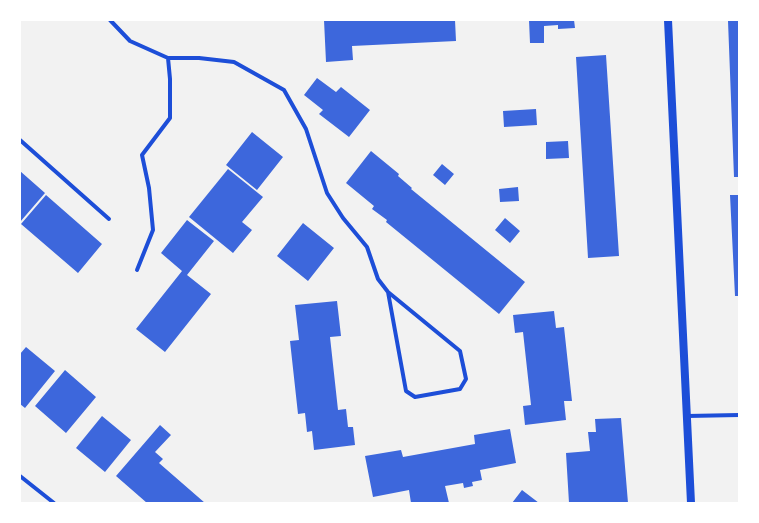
<!DOCTYPE html>
<html>
<head>
<meta charset="utf-8">
<style>
  body { margin:0 }
  #map { position:relative; width:759px; height:523px; overflow:hidden; background:#f2f2f2; font-family:"Nunito Sans",sans-serif }
  canvas { display:block }
  .frame { position:absolute; inset:0; border:21px solid #fff; pointer-events:none }
</style>
</head>
<body>
<div id="map">
<canvas width="759" height="523"></canvas>
<div class="frame"></div>
</div>
<script>
const ctx = document.querySelector('canvas').getContext('2d');
ctx.lineJoin = 'round';
function fillPath(path, color) { ctx.fillStyle = color; ctx.fill(path, 'evenodd'); }
const toPath = rows => new Path2D(rows.map(r => 'M' + r).join(''));
function stroke(path, color, width, dash) { ctx.strokeStyle = color; ctx.lineWidth = width; ctx.lineCap = dash ? 'butt' : 'round'; ctx.setLineDash(dash || []); ctx.stroke(path); }
const building = toPath([
  [324,20,455,20,456,41,352,46,353,60,326,62],
  [529,20,574,20,575,28,558,29,558,25,544,26,544,43,530,43],
  [739,20,739,177,734,177,728,21],
  [606,55,619,256,588,258,576,57],
  [317,78,336,92,341,87,370,110,349,137,319,114,323,110,304,95],
  [536,109,537,125,504,127,503,111],
  [252,132,283,157,257,190,226,165],
  [568,141,569,158,546,159,546,142],
  [371,151,399,174,398,176,412,188,411,189,525,282,499,314,386,222,387,220,372,209,374,206,346,183],
  [442,164,454,174,445,185,433,175],
  [228,169,263,197,242,222,252,230,233,253,189,217],
  [20,171,45,193,20,222],
  [518,187,519,201,500,202,499,189],
  [46,195,102,244,78,273,21,224],
  [730,195,739,195,739,296,735,296],
  [505,218,520,231,510,243,495,230],
  [187,220,214,241,187,275,211,294,165,352,136,329,182,271,161,253],
  [303,223,334,248,308,281,277,256],
  [337,301,341,336,330,337,338,410,346,409,348,427,353,427,355,445,314,450,312,431,307,432,305,413,298,414,290,341,299,340,295,305],
  [554,311,556,328,564,327,572,401,564,401,566,420,525,425,523,406,531,405,523,332,515,333,513,315],
  [26,347,55,371,25,408,20,404,20,354],
  [65,370,96,397,66,433,35,406],
  [102,416,131,440,105,472,76,448],
  [621,418,628,503,569,503,566,453,590,451,588,432,596,432,595,419],
  [160,425,171,435,155,452,163,459,159,463,205,503,147,503,116,476],
  [510,429,516,463,480,470,482,480,472,482,473,486,464,488,463,483,445,486,449,503,411,503,409,490,373,497,365,456,401,450,403,457,475,444,474,435],
  [522,490,539,503,512,503]
]);
const minor = toPath([
  [110,20,130,41,168,58,170,79,170,118,142,155,149,188,153,230,137,270],
  [168,58,199,58,234,62,284,90,306,129,327,193,343,218,367,247,378,279,388,292,460,351,466,379,460,389,415,397,406,391,388,292],
  [20,140,109,219],
  [687,416,739,415],
  [20,476,54,503]
]);
const secondary = toPath([
  [668,20,691,503]
]);
fillPath(building, '#3d67dc');
stroke(minor, '#1d4ed8', 4);
stroke(secondary, '#1d4ed8', 8);
</script>
</body>
</html>
